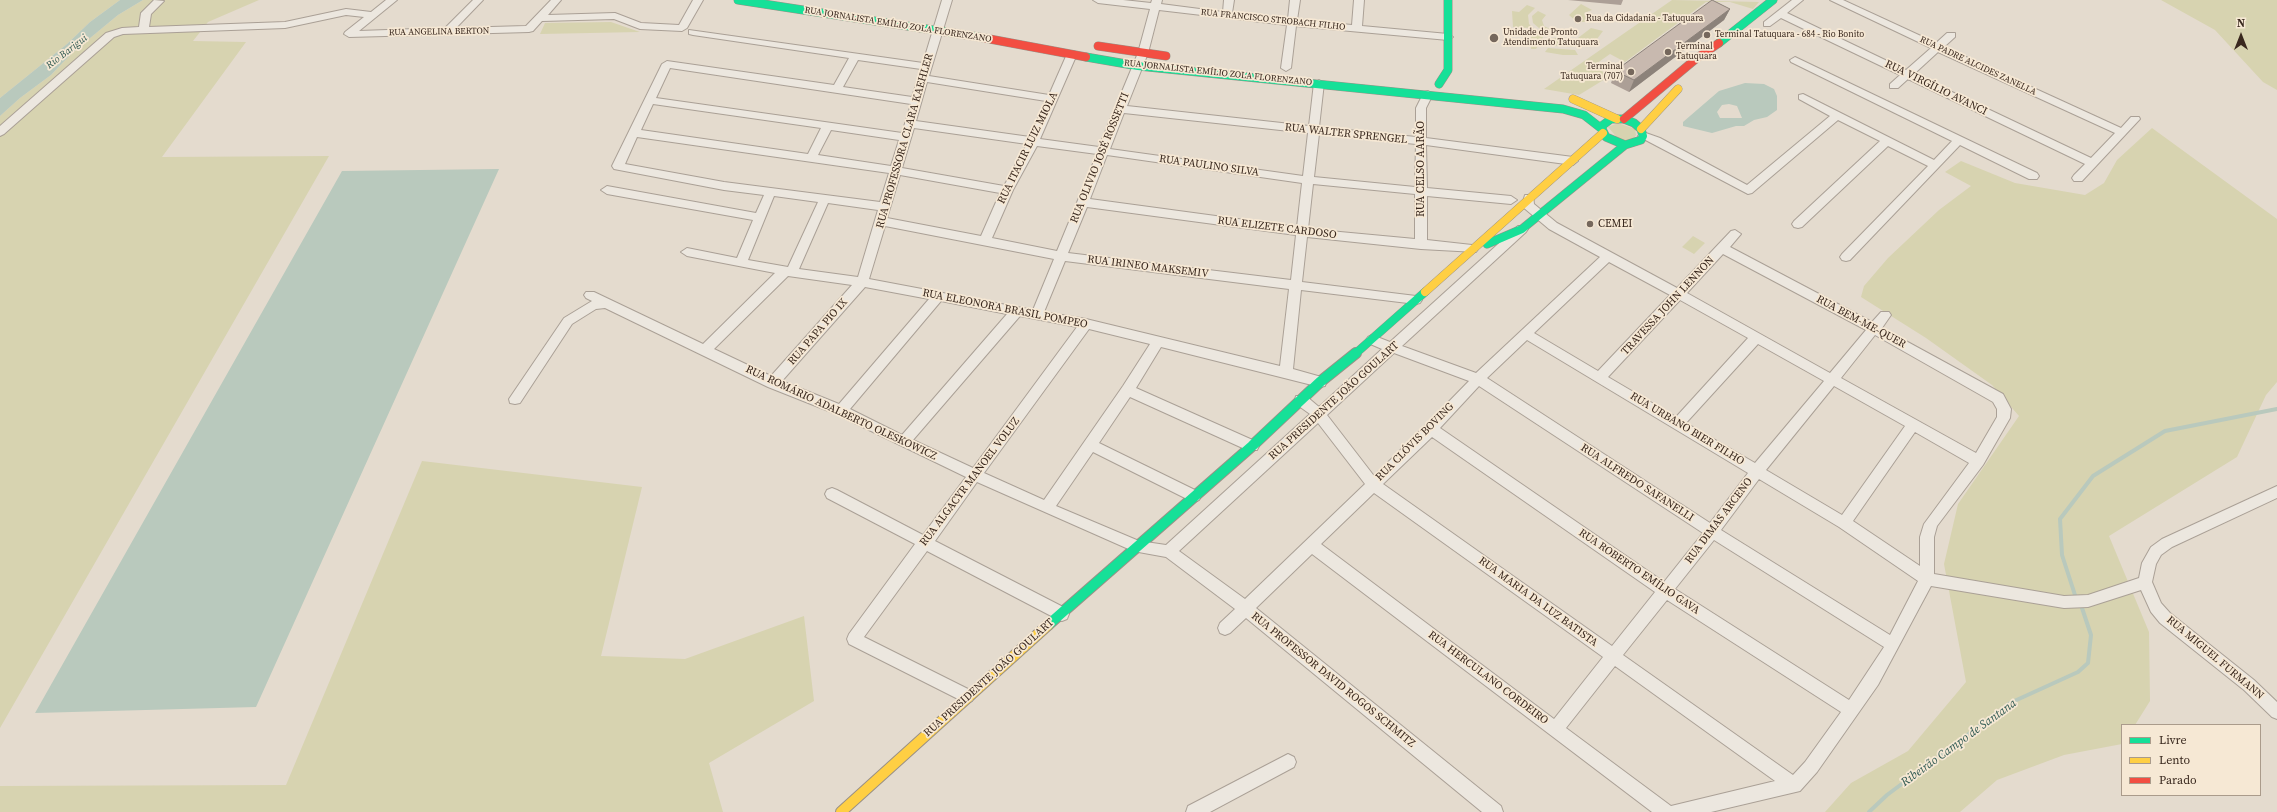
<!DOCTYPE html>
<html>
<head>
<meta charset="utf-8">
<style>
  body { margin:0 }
  #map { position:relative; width:2277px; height:812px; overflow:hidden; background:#e4dbce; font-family:"Source Serif 4",serif }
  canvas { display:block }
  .legend { position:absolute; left:2121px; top:724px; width:140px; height:72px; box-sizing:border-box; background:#f6e8d4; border:1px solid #aa9b8b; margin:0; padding:5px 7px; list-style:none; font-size:12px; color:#39281e }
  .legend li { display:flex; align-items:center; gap:8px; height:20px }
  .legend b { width:20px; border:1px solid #aa9b8b }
  .north { position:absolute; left:2221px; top:16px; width:40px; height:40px; -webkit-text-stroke:3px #f6e8d4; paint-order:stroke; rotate:0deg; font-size:11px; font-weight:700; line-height:16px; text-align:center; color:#39281e }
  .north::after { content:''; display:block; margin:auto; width:14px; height:18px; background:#39281e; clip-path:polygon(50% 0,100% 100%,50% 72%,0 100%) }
</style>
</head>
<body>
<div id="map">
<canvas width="2277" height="812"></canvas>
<ul class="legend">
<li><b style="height:5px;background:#16e098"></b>Livre</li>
<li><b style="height:5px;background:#ffcf43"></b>Lento</li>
<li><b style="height:5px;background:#f24e42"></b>Parado</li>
</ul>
<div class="north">N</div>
</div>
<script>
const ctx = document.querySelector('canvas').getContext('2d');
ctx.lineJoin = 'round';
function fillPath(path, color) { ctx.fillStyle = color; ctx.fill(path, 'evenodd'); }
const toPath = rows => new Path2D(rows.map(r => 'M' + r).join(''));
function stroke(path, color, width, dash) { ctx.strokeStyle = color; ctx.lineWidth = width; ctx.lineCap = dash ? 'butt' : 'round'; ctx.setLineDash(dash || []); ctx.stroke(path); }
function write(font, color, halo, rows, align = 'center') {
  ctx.font = font + ' "Source Serif 4",serif'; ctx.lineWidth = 3.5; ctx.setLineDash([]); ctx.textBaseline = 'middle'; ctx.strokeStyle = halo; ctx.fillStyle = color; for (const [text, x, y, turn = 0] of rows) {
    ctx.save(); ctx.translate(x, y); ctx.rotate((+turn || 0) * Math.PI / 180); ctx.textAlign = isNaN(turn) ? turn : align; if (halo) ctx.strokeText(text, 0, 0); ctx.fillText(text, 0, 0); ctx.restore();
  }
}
const green = toPath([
  [0,0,120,0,90,22,67,44,0,98],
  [143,0,259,0,208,22,193,41,246,42,162,157,329,156,0,728,0,116,20,98,51,75,72,53,118,15],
  [1672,0,1759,2,1753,9,1730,2,1706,2,1625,62,1610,54,1593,66,1610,76,1579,95,1544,89],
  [2161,0,2277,0,2277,90,2263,82,2215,30],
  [1581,4,1592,10,1584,13,1592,22,1577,22,1569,15],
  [1527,5,1535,8,1528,15,1529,24,1543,37,1536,49,1531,49,1531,28,1513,27,1512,11,1519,12],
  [1538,11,1546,15,1542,20,1544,26,1550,29,1545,33,1533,23,1532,16],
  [611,22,640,32,540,34,545,23],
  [1591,28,1603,31,1597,39,1600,42,1590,47,1578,38],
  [1553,38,1570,39,1573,47,1550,45],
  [1548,48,1575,50,1578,55,1563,55,1545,52],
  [1618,123,1635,129,1636,135,1634,138,1628,140,1619,140,1608,127],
  [2152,128,2277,219,2277,382,2266,395,2237,457,2109,536,2149,632,2150,701,2135,725,2122,725,2122,744,2064,755,1997,780,1960,812,1825,812,1851,783,1908,751,1966,682,1944,564,1958,504,2019,416,1992,385,1926,338,1861,297,1864,286,1888,258,1939,210,1971,186,1945,172,1961,161,2015,183,2085,195,2104,183,2117,160],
  [1693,236,1705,243,1694,254,1682,247],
  [422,461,642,487,601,656,685,659,804,616,814,701,709,763,723,812,0,812,0,786,286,785]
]);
const water = toPath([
  [120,0,143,0,118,15,72,53,51,75,20,98,0,116,0,98,67,44,90,22],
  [1745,83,1764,84,1774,89,1777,96,1777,110,1767,117,1754,120,1744,126,1736,126,1712,133,1683,126,1683,122,1719,91],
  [1729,104,1737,106,1742,118,1720,118,1717,112,1722,105],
  [499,169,256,707,35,713,342,171]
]);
const stream = toPath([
  [2075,595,2062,555,2060,519,2093,476,2165,431,2277,409],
  [1869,812,1887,795,2010,703,2078,672,2088,663,2091,635,2082,608]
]);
const street = toPath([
  [154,0,164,1,151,14,149,27,285,22,346,9,371,12,386,0,397,0,359,31,445,28,473,0,483,0,456,28,526,26,551,0,561,0,548,15,615,13,641,23,679,25,693,0,703,0,687,28,682,31,640,29,614,19,542,21,533,31,529,32,349,37,344,34,345,32,364,17,346,15,285,28,123,34,114,37,4,134,0,136,0,126,106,33,122,28,139,27,141,13,154,0],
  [942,0,952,0,929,76,1049,95,1067,54,1072,51,1076,52,1077,54,1040,139,1099,147,1138,53,1150,9,1098,3,1093,0,1123,0,1151,3,1152,0,1162,0,1161,4,1223,12,1224,0,1234,0,1232,13,1288,19,1290,0,1300,0,1297,20,1352,25,1354,0,1364,0,1362,26,1448,34,1453,37,1448,40,1296,26,1291,68,1286,71,1281,68,1287,25,1159,10,1148,53,1127,106,1309,126,1314,83,1319,80,1324,83,1319,127,1416,137,1416,108,1424,92,1428,91,1433,94,1426,108,1426,138,1573,157,1578,161,1573,165,1426,145,1427,188,1511,196,1517,200,1511,204,1427,196,1427,240,1472,245,1476,246,1478,249,1476,252,1421,249,1307,237,1302,282,1416,296,1420,297,1422,300,1420,303,1416,304,1301,290,1293,369,1325,378,1326,382,1325,386,1320,387,1161,347,1136,388,1257,442,1259,446,1257,450,1247,450,1130,397,1099,443,1199,492,1201,496,1199,500,1194,502,1189,500,1093,452,1056,506,1139,541,1166,545,1310,414,1296,404,1295,400,1296,396,1306,396,1319,407,1382,349,1368,343,1366,340,1368,337,1372,335,1390,342,1518,226,1526,226,1528,229,1526,232,1402,346,1476,373,1600,257,1549,229,1524,208,1522,205,1525,195,1533,195,1534,204,1557,223,1677,288,1731,231,1735,230,1741,234,1730,247,1872,322,1881,312,1889,312,1891,315,1882,328,2003,394,2011,409,2010,418,1983,465,1937,526,1934,537,1934,574,2064,596,2088,595,2139,578,2142,563,2151,547,2162,539,2277,486,2277,498,2172,547,2161,555,2156,564,2152,582,2161,603,2170,613,2254,680,2277,702,2277,719,2272,717,2244,690,2160,623,2151,612,2141,590,2088,607,2064,608,1931,586,1878,685,1817,772,1800,791,1711,812,1652,812,1312,554,1256,608,1501,806,1503,812,1482,812,1246,618,1230,633,1225,635,1220,633,1218,628,1220,623,1235,609,1166,557,1133,551,977,482,935,541,1067,609,1069,614,1067,619,1062,621,1057,619,927,551,864,637,972,691,975,696,972,701,967,703,962,701,849,644,847,639,849,634,915,544,827,498,825,494,827,490,832,488,837,490,923,535,966,477,836,414,768,387,605,308,596,309,572,324,520,403,515,404,510,403,509,399,564,318,592,301,586,298,584,295,586,292,594,292,703,344,775,273,687,256,681,252,687,248,737,258,753,220,607,194,601,190,607,186,756,213,764,195,724,190,614,169,612,166,662,64,667,61,834,85,849,58,693,35,689,34,689,30,923,63,942,0],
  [858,60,921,69,912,97,843,87,858,60],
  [670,68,911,104,902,133,656,98,670,68],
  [927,82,1046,101,1030,137,916,121,927,82],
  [653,104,821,128,808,154,641,130,653,104],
  [1124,113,1308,133,1303,176,1110,149,1124,113],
  [914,128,1027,144,1004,186,902,168,914,128],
  [831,130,899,140,891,166,818,155,831,130],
  [1319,134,1416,144,1415,187,1314,177,1319,134],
  [637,137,889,173,880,202,724,182,625,164,637,137],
  [1037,146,1097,154,1057,251,992,238,1013,190,1037,146],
  [1107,155,1302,183,1297,227,1090,199,1107,155],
  [900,175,1000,193,981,236,887,218,900,175],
  [1313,184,1415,194,1415,239,1308,229,1313,184],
  [774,196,818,202,788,267,748,260,774,196],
  [828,203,878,210,858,277,799,269,828,203],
  [1087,207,1296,235,1291,280,1068,253,1087,207],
  [885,226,1054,259,1033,310,869,279,885,226],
  [1723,254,1866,330,1830,373,1687,293,1723,254],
  [1065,261,1289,289,1280,366,1086,319,1044,312,1065,261],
  [1609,262,1670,295,1598,371,1534,333,1609,262],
  [788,276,852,285,771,376,714,349,788,276],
  [865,287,929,299,839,404,782,381,865,287],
  [1680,300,1748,338,1676,417,1608,377,1680,300],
  [941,301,1007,314,902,435,850,409,941,301],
  [1020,316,1077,327,973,468,913,440,1020,316],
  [1089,329,1150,344,1123,386,1044,500,984,473,1089,329],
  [1875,335,1993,402,1997,409,1997,417,1976,453,1841,378,1875,335],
  [1527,340,1748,473,1710,523,1487,378,1527,340],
  [1758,344,1824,381,1755,463,1686,423,1758,344],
  [1394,353,1469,381,1426,425,1374,476,1327,415,1394,353],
  [1479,386,1703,533,1664,582,1440,428,1479,386],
  [1834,386,1905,426,1842,515,1766,470,1834,386],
  [1318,423,1365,484,1245,599,1179,551,1318,423],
  [1915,432,1969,463,1924,524,1920,537,1920,566,1853,521,1915,432],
  [1432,437,1655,592,1612,646,1383,484,1432,437],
  [1759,479,1839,527,1918,581,1890,635,1721,530,1759,479],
  [1374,493,1603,657,1554,719,1321,544,1374,493],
  [1714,540,1884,647,1849,700,1675,589,1714,540],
  [1667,600,1841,712,1805,762,1793,775,1623,655,1667,600],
  [1615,666,1775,781,1671,806,1566,728,1615,666],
  [1792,0,1803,0,1787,13,1906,70,1931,48,1830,0,1843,0,1936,43,1947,33,1955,33,1955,37,1944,47,2121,128,2131,117,2139,117,2140,119,2082,181,2074,181,2072,178,2074,175,2085,164,1908,79,1898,88,1890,88,1890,84,1900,75,1781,18,1770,26,1764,26,1764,22,1792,0],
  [1938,52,2115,133,2091,158,1914,74,1938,52],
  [1795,57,2037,173,2039,176,2037,179,2029,179,1960,145,1850,260,1846,261,1842,260,1840,257,1842,254,1928,166,1888,146,1802,227,1798,228,1794,227,1792,224,1794,221,1880,141,1838,120,1752,193,1748,194,1638,136,1643,132,1660,138,1747,185,1830,116,1799,99,1799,95,1803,94,1934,160,1952,141,1791,62,1790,60,1795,57],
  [1288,754,1294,757,1296,762,1294,767,1210,812,1186,812,1188,806,1288,754]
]);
const fastFar1 = toPath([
  [738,0,979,37],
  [1719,43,1773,0],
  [1086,57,1138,66,1563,109,1584,115,1602,129],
  [1439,84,1448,70,1448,0],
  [1611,119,1624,119,1634,123,1641,129,1643,136,1641,140,1625,145,1606,137,1602,129,1603,125,1611,119],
  [1487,244,1522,229,1625,145],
  [1355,354,1425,292]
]);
const fast = toPath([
  [1048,625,1252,446,1320,382,1356,353]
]);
const slowFar1 = toPath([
  [1573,99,1617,119],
  [1641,129,1678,89],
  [1425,292,1603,133]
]);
const slow = toPath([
  [841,812,1048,625]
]);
const jam = toPath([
  [979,37,1086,57],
  [1098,46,1166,56],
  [1624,119,1697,58,1719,43]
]);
const wall = toPath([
  [1568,0,1623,0,1621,5],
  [1730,9,1724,20,1629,92,1611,83,1615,71]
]);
const shadedWall = toPath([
  [1730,9,1724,20,1629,92,1634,80]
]);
const building = toPath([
  [1712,0,1730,9,1634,80,1615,71,1712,0]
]);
const markers = [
  [1578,19,4,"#75675c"],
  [1707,35,4,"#75675c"],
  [1494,38,5,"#75675c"],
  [1668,52,4,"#75675c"],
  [1631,72,4,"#75675c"],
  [1590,224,4,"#75675c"]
];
const farPoinames = [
  ["Rua da Cidadania - Tatuquara",1586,19],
  ["Unidade de Pronto",1503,33],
  ["Atendimento Tatuquara",1503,43],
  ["Terminal Tatuquara - 684 - Rio Bonito",1715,35],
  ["Terminal",1676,47],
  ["Tatuquara",1676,57],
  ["Terminal",1623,67,"right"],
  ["Tatuquara (707)",1623,77,"right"]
];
const farStreetnames = [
  ["RUA FRANCISCO STROBACH FILHO",1273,20,6],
  ["RUA JORNALISTA EMÍLIO ZOLA FLORENZANO",898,25,9],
  ["RUA ANGELINA BERTON",439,32,-1],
  ["RUA PADRE ALCIDES ZANELLA",1978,66,25],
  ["RUA JORNALISTA EMÍLIO ZOLA FLORENZANO",1218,73,6]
];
const farWaternames = [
  ["Rio Barigui",67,52,-38]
];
const streetNames = [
  ["RUA VIRGÍLIO AVANCI",1936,88,26],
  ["RUA WALTER SPRENGEL",1346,134,6],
  ["RUA PROFESSORA CLARA KAEHLER",905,141,-74],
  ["RUA ITACIR LUIZ MIOLA",1028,148,-64],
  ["RUA OLIVIO JOSÉ ROSSETTI",1100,158,-68],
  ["RUA PAULINO SILVA",1209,166,8],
  ["RUA CELSO AARÃO",1421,169,-90],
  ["RUA ELIZETE CARDOSO",1277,228,7],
  ["RUA IRINEO MAKSEMIV",1148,267,7],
  ["TRAVESSA JOHN LENNON",1668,306,-47],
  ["RUA ELEONORA BRASIL POMPEO",1005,309,11],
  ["RUA BEM-ME-QUER",1861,322,28],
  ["RUA PAPA PIO IX",818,332,-49],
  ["RUA PRESIDENTE JOÃO GOULART",1334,401,-42],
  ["RUA ROMÁRIO ADALBERTO OLESKOWICZ",841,413,25],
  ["RUA URBANO BIER FILHO",1687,429,31],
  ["RUA CLÓVIS BOVING",1415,442,-45],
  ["RUA ALGACYR MANOEL VOLUZ",970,482,-53],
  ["RUA ALFREDO SAFANELLI",1637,483,33],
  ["RUA DIMAS ARCENO",1719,521,-53],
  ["RUA ROBERTO EMÍLIO GAVA",1639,572,34],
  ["RUA MARIA DA LUZ BATISTA",1538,602,36],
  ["RUA MIGUEL FURMANN",2215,658,40],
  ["RUA PRESIDENTE JOÃO GOULART",989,678,-42],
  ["RUA HERCULANO CORDEIRO",1488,678,37],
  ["RUA PROFESSOR DAVID ROGOS SCHMITZ",1333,680,39]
];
const poiNames = [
  ["CEMEI",1598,224]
];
const waterNames = [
  ["Ribeirão Campo de Santana",1959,743,-36]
];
fillPath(green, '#d7d3b0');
fillPath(water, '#b9c9bd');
stroke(stream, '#b9c9bd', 4);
stroke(street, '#aaa096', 2);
stroke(fastFar1, '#999086', 9);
stroke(fast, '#999086', 12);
stroke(slowFar1, '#999086', 9);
stroke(slow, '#999086', 12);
stroke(jam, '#999086', 9);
fillPath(street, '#ece7df');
stroke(fastFar1, '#16e098', 8);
stroke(fast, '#16e098', 10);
stroke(slowFar1, '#ffcf43', 8);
stroke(slow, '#ffcf43', 10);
stroke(jam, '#f24e42', 8);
fillPath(wall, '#ac9f96');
fillPath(shadedWall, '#8c827a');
fillPath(building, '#c8b9af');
stroke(building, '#8c827a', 1);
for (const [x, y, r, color] of markers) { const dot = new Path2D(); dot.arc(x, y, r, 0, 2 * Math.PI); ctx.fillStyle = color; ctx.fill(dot); stroke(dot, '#f6e8d4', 1.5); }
write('9px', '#39281e', '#f6e8d4', farPoinames, 'left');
write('9px', '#39281e', '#f6e8d4', farStreetnames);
write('italic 10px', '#2e5851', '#f6e8d4', farWaternames);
write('11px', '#39281e', '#f6e8d4', streetNames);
write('11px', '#39281e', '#f6e8d4', poiNames, 'left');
write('italic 12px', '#2e5851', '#f6e8d4', waterNames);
</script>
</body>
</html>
